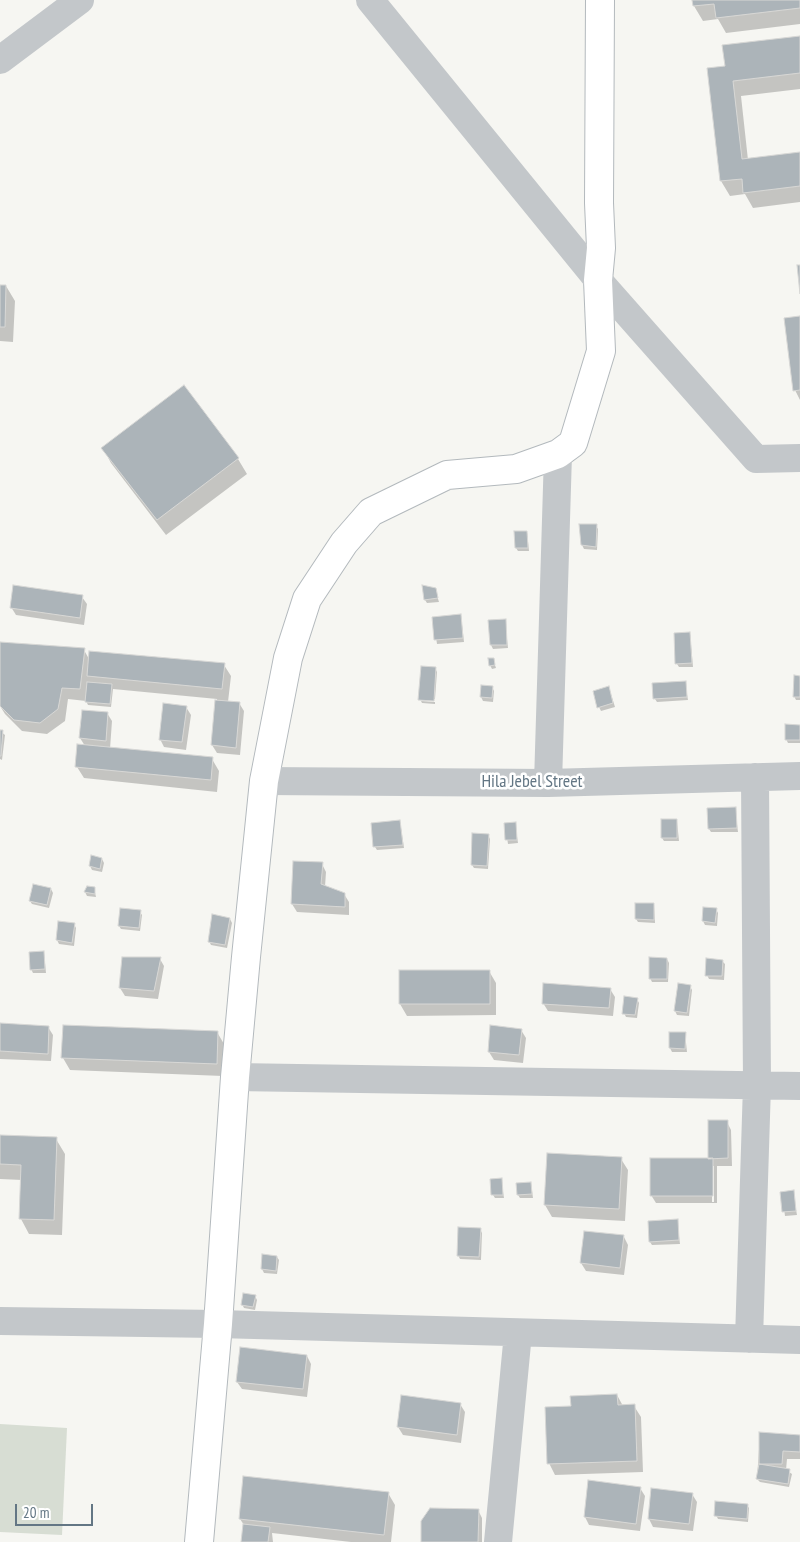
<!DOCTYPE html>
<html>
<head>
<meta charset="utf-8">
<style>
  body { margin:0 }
  #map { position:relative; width:800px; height:1542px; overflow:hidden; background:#f6f6f2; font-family:"PT Sans Narrow",sans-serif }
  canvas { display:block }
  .scale { position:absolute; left:15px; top:1504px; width:78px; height:22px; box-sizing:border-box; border:2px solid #637684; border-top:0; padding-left:6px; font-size:15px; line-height:18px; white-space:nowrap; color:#637684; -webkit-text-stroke:4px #fff; paint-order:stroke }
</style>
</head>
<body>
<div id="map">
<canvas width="800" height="1542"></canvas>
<div class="scale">20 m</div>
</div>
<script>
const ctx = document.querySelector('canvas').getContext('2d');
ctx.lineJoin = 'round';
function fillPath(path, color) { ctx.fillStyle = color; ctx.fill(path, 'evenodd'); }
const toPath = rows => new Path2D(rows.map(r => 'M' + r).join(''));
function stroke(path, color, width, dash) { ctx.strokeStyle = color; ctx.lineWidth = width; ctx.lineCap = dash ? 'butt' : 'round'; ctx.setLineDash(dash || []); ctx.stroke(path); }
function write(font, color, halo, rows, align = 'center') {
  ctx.font = font + ' "PT Sans Narrow",sans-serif'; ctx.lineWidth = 5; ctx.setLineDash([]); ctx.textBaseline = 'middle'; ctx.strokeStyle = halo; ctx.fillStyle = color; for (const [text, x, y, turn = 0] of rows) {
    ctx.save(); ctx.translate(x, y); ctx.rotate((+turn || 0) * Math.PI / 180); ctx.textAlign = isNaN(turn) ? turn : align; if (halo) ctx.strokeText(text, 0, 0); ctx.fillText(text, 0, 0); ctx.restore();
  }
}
const green = toPath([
  [0,1424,67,1428,62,1535,0,1532]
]);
const shadow = toPath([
  [693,0,800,0,800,24,726,33,718,19,703,21,694,6],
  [800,38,800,89,741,96,748,160,800,153,800,202,753,208,745,194,730,196,721,181,726,67],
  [0,286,6,286,15,301,13,342,0,341],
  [800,317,800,400,795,390],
  [183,387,238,459,247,474,166,535,111,463,103,448],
  [596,526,598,529,597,550,584,549,582,545],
  [527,532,529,551,518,551,516,548],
  [435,589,439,602,427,603,425,600],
  [82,597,87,604,84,625,16,615,11,607],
  [461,615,464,642,437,644,433,618],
  [505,620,508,648,493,649,491,645],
  [690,633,693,667,679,667,677,664],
  [0,643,84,650,89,659,224,665,231,676,228,702,239,703,244,711,240,755,217,753,212,745,217,699,113,689,111,707,88,705,86,701,68,699,65,721,47,734,22,731,5,714,0,706],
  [493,659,496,668,492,669,490,665],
  [422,668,435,668,437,672,435,699,420,700],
  [800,677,800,700,796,700,794,696],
  [685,682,688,700,657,702,655,699],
  [492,687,494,691,493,702,483,701,481,697],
  [610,691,615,707,601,711,599,707],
  [421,701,435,702,435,704,422,703],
  [186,707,191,715,186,750,164,747,160,739],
  [83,711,107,713,112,721,110,749,212,759,219,771,217,792,84,778,77,767,85,746,80,738],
  [800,726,800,743,788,743,786,739],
  [0,731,5,735,2,760,0,759],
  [735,808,738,832,711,832,709,829],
  [400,821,404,848,377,850,375,847],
  [677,821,679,841,664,841,662,838],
  [515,823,518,843,508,844,505,824],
  [488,835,490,839,488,869,474,868,472,865],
  [102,859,104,863,102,872,92,870,90,866],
  [322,864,326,872,325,887,344,894,349,902,349,915,297,912,292,904],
  [88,887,94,888,96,897,87,896,85,892],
  [51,889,53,893,49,908,32,904,30,901],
  [654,904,655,923,638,922,636,919],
  [716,909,718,913,717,926,705,925,703,921],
  [140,912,142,915,140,931,121,929,119,926],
  [230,919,232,923,227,948,211,945,209,941],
  [59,922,74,924,76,928,74,946,59,944,57,940],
  [44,953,46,973,33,973,31,969],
  [160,959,164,966,158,999,125,996,120,988],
  [667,959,669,963,668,982,652,982,650,978],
  [722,961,725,964,724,980,709,979,707,975],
  [489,971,496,983,496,1015,407,1016,400,1004],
  [690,986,692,990,689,1016,677,1015,675,1011],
  [610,989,615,997,613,1016,548,1011,543,1003],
  [637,999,639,1003,637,1018,626,1017,624,1013],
  [0,1024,48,1027,53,1035,51,1061,0,1059],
  [521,1030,526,1038,523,1063,494,1060,489,1052],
  [217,1032,224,1044,223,1076,70,1070,63,1058],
  [685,1033,687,1052,672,1052,670,1048],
  [727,1122,731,1130,732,1166,717,1166,717,1203,656,1203,651,1195,710,1160],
  [712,1166,714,1166,714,1202,712,1202],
  [0,1136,56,1139,65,1154,62,1235,29,1234,21,1219,22,1180,0,1179],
  [621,1159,628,1170,625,1221,552,1217,545,1205],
  [501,1179,504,1198,495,1198,493,1195],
  [531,1183,533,1198,520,1198,518,1195],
  [793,1192,797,1215,785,1216,782,1193],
  [677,1220,680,1244,652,1245,650,1242],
  [480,1229,482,1233,481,1260,460,1259,458,1255],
  [624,1237,628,1245,624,1275,586,1271,581,1263],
  [277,1257,279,1260,277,1274,264,1273,262,1269],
  [255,1296,257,1300,255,1310,244,1308,242,1304],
  [307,1356,311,1364,307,1397,242,1389,237,1382],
  [617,1395,623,1406,634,1406,641,1417,643,1472,555,1475,549,1463,572,1408],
  [460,1404,465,1412,461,1443,403,1435,398,1427],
  [760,1433,800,1436,800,1459,787,1459,786,1470,792,1474,789,1487,760,1482,757,1479],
  [640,1488,645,1496,640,1531,589,1525,585,1517],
  [388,1493,395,1505,391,1542,351,1542,272,1533,273,1542,242,1542,244,1525,240,1519],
  [692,1494,697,1502,693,1531,653,1527,649,1519],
  [747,1505,749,1508,748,1522,718,1519,716,1515],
  [478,1510,482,1518,482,1542,422,1542]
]);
const building = toPath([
  [692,0,800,0,800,8,716,18,714,4,693,6,692,0],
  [800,36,800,73,733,81,742,159,800,152,800,186,743,193,742,179,720,181,707,68,725,66,722,45,800,36],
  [797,265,800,265,800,294,797,265],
  [0,285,6,285,5,327,0,327,0,285],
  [800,316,800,390,793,391,784,318,800,316],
  [184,385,239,458,157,520,101,448,184,385],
  [579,524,597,524,596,547,581,545,579,524],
  [514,531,527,531,528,548,515,548,514,531],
  [13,585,83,595,80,618,10,608,13,585],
  [422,585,436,588,438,598,424,600,422,585],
  [461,614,463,638,434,640,432,617,461,614],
  [506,619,507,645,490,645,488,620,506,619],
  [690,632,692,663,675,664,674,633,690,632],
  [0,642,85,648,80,689,62,688,58,709,40,723,14,720,0,706,0,642],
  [89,651,225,663,222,689,87,676,89,651],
  [488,658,494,658,495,665,489,666,488,658],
  [421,666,436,667,434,701,418,700,421,666],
  [794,675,800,676,800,697,793,697,794,675],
  [686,681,687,697,653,699,652,683,686,681],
  [87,682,112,684,110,704,85,702,87,682],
  [481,685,493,686,492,698,480,697,481,685],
  [609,686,613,703,597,708,593,691,609,686],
  [215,700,240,702,236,748,211,745,215,700],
  [163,703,187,706,182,742,159,740,163,703],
  [82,710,108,712,106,741,79,738,82,710],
  [785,724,800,725,800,740,785,740,785,724],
  [0,730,3,730,1,756,0,756,0,730],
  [77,744,213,757,211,780,75,767,77,744],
  [736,807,737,828,708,829,707,808,736,807],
  [661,819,677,819,677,838,661,838,661,819],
  [400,820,403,845,373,847,371,823,400,820],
  [516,822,517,840,505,840,504,823,516,822],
  [472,833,489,834,487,866,471,865,472,833],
  [91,855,102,858,100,869,89,866,91,855],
  [293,861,323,862,321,884,345,893,345,907,291,904,293,861],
  [33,884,51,888,47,905,29,901,33,884],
  [87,886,95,887,95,894,84,892,87,886],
  [635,903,654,903,654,920,635,919,635,903],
  [703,907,717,908,715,923,702,921,703,907],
  [120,908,141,910,139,928,118,926,120,908],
  [212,914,230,918,225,945,208,942,212,914],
  [58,921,75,923,72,943,56,940,58,921],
  [44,951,45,969,30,970,29,952,44,951],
  [122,957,161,957,154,991,119,988,122,957],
  [649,957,667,958,667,979,649,979,649,957],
  [706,958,723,960,722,976,705,976,706,958],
  [399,970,490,970,490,1004,399,1004,399,970],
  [543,983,611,988,609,1008,542,1004,543,983],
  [678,983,691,985,687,1013,674,1011,678,983],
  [624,996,638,998,635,1015,622,1014,624,996],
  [0,1023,49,1026,48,1054,0,1051,0,1023],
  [63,1025,218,1031,217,1064,61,1058,63,1025],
  [490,1025,522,1029,519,1055,488,1052,490,1025],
  [669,1032,686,1032,685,1049,669,1048,669,1032],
  [708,1120,728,1120,728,1158,708,1159,708,1120],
  [0,1135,57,1137,54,1220,19,1219,21,1165,0,1164,0,1135],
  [547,1153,622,1157,619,1209,544,1205,547,1153],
  [650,1158,713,1158,713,1196,650,1196,650,1158],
  [502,1178,503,1195,491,1195,490,1179,502,1178],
  [531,1182,532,1194,517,1195,516,1183,531,1182],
  [794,1190,796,1211,782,1212,780,1192,794,1190],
  [678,1219,679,1240,649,1242,648,1221,678,1219],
  [458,1227,481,1228,479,1257,457,1256,458,1227],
  [584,1231,624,1235,620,1268,580,1263,584,1231],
  [262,1254,277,1256,276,1271,261,1269,262,1254],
  [243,1293,256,1295,253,1307,241,1305,243,1293],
  [240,1347,307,1355,303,1389,236,1382,240,1347],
  [617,1394,618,1405,635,1404,637,1461,547,1464,545,1407,571,1406,570,1396,617,1394],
  [401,1395,461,1403,457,1435,397,1427,401,1395],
  [759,1432,800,1435,800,1452,783,1451,782,1464,759,1464,759,1432],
  [759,1464,790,1469,788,1484,756,1479,759,1464],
  [243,1476,389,1492,384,1535,239,1519,243,1476],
  [588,1480,641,1487,636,1524,584,1517,588,1480],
  [651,1488,693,1493,689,1524,648,1519,651,1488],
  [715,1501,748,1504,747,1519,714,1516,715,1501],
  [430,1508,479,1509,478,1542,421,1542,421,1521,430,1508],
  [243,1524,270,1527,268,1542,241,1542,243,1524]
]);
const minor = toPath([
  [370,0,598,280,756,459,800,458],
  [0,60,80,0],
  [264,781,548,783,800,776],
  [548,783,558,454],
  [235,1077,800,1086],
  [218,1324,800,1340],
  [749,1339,757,1085,755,777],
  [498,1542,518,1333]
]);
const tertiary = toPath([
  [0,1321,218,1324]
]);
const secondary = toPath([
  [199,1542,218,1324,235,1077,246,957,264,781,288,658,307,599,344,543,371,512,447,475,516,469,558,454,573,443,601,351,598,280,601,248,599,203,600,0]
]);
const streetNames = [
  ["Hila Jebel Street",532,782]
];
fillPath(green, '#d7ddd3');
fillPath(shadow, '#0003');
fillPath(building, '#acb4b9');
stroke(building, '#d7d7d5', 1);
stroke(secondary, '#b3b9bd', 30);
stroke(minor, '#c3c7ca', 28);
stroke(tertiary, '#c3c7ca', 28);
stroke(secondary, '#fff', 28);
write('18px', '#637684', '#fff', streetNames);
</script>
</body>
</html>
